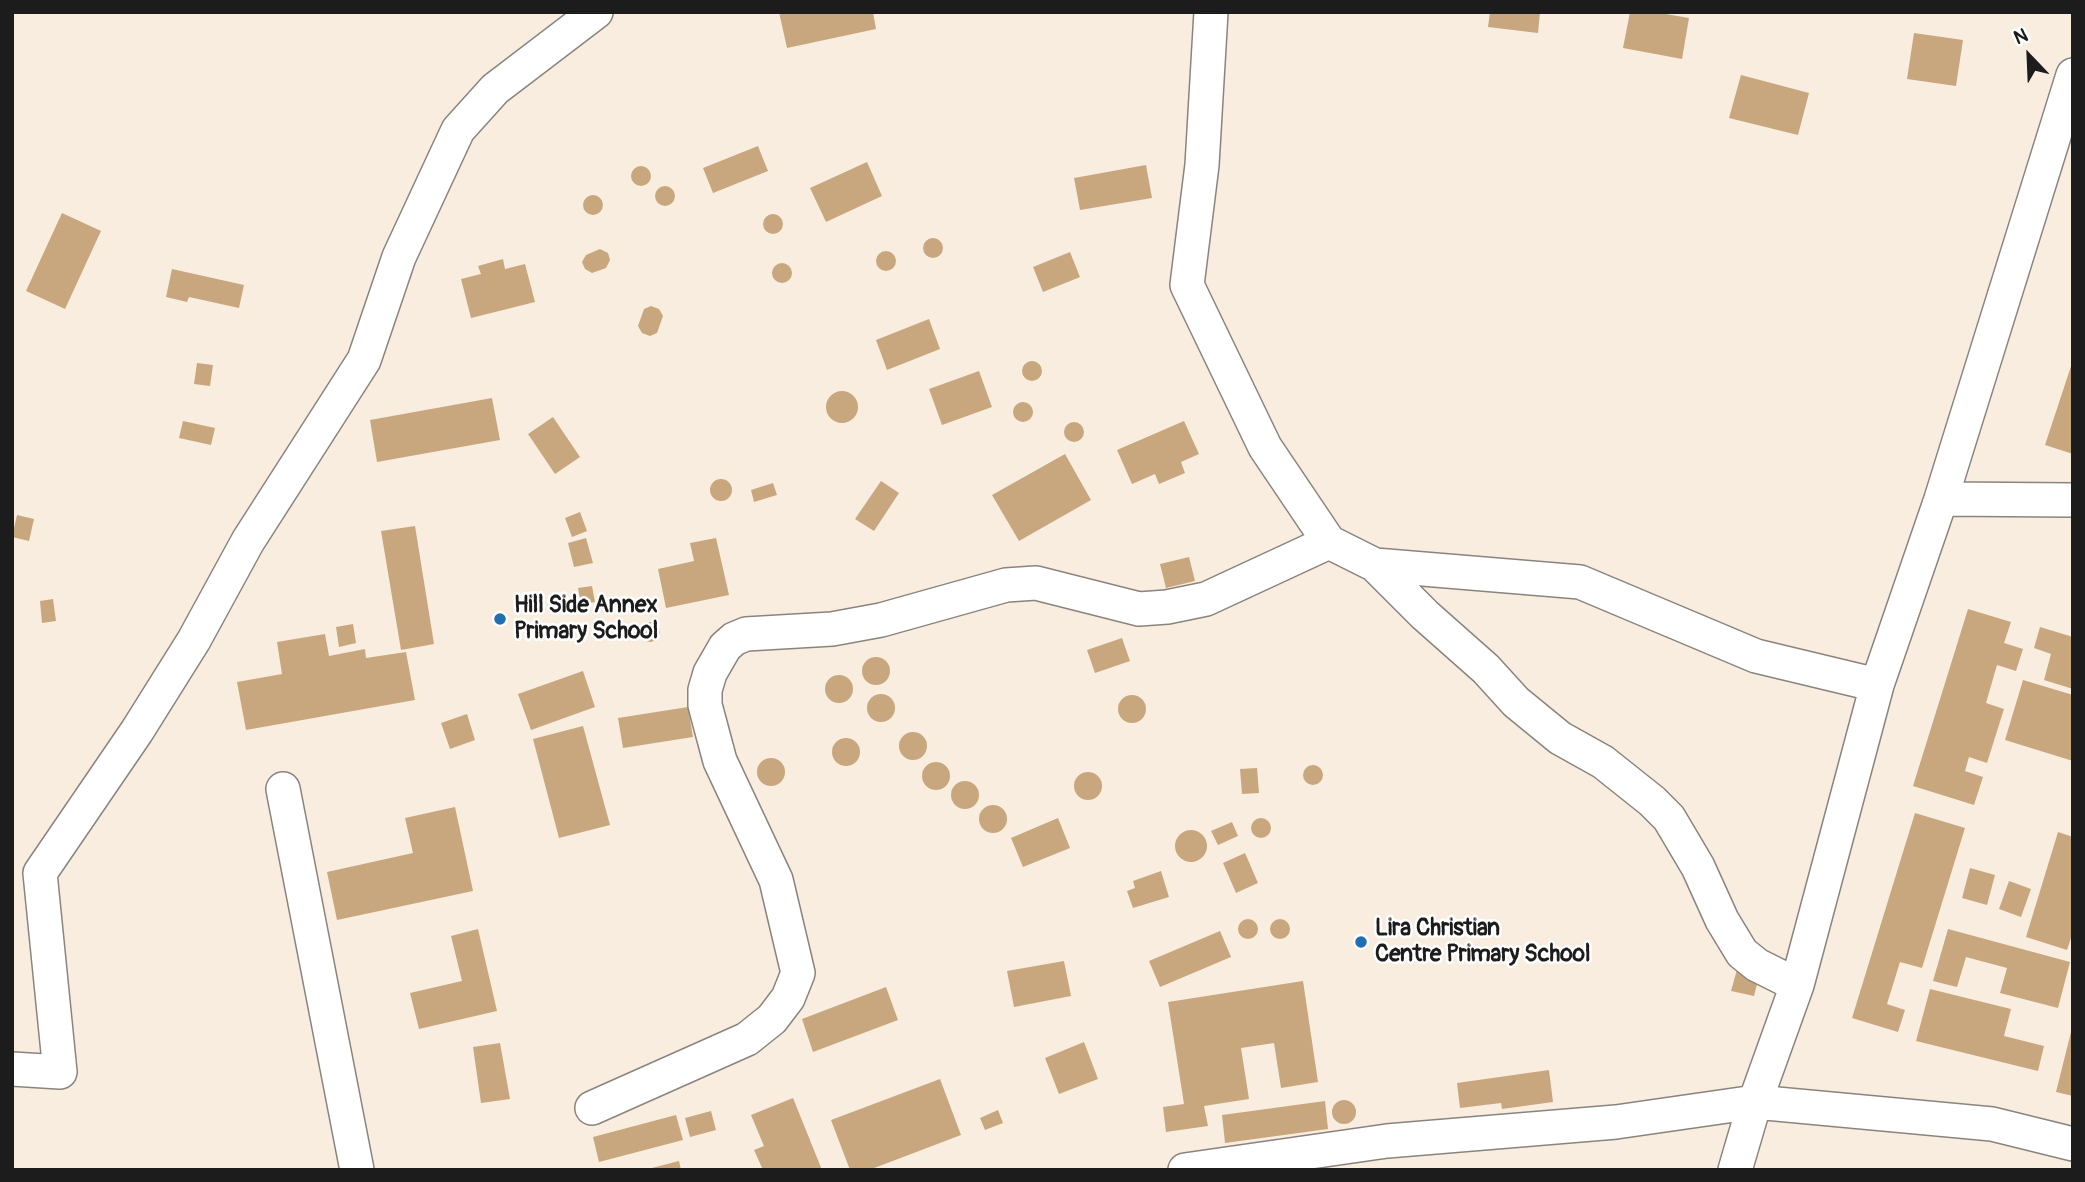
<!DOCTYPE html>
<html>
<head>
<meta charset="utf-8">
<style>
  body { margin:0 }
  #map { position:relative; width:2085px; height:1182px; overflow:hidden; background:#f9eddf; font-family:Pangolin,sans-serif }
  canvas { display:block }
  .frame { position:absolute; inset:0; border:14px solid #1c1c1c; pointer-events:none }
  .north { position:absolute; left:1994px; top:21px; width:70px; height:70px; -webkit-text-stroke:5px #fff; paint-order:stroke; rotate:337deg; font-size:19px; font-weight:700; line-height:28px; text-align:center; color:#1c1c1c }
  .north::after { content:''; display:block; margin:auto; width:24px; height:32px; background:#1c1c1c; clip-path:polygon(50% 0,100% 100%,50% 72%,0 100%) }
</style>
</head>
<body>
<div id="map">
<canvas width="2085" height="1182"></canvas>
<div class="frame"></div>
<div class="north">N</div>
</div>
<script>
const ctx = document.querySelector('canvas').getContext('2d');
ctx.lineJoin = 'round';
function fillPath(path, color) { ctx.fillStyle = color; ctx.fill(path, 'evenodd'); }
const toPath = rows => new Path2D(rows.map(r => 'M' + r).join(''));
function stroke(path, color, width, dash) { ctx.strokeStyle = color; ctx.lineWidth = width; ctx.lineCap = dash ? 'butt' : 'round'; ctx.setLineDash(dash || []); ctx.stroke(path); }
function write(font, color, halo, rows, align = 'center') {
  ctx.font = font + ' Pangolin,sans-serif'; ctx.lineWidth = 5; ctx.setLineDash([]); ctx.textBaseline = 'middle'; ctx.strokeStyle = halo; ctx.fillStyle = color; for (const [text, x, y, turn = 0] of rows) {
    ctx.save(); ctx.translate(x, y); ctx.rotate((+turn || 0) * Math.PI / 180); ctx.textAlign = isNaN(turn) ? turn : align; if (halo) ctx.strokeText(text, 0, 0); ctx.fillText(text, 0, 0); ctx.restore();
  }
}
const building = toPath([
  [779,12,873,12,876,29,787,48],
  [1490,12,1540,12,1538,33,1488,27],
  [1630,12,1654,12,1689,18,1682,59,1623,48],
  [1914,33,1963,40,1956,86,1907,79],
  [1741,75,1809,93,1798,135,1729,118],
  [758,146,768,171,713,193,703,168],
  [867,162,882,196,826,222,810,188],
  [1146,165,1152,198,1080,210,1074,178],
  '631 176a10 10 0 1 1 20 0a10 10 0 1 1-20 0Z',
  '655 196a10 10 0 1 1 20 0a10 10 0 1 1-20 0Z',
  '583 205a10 10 0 1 1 20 0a10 10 0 1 1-20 0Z',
  [62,213,101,231,65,309,26,291],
  '763 224a10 10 0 1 1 20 0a10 10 0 1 1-20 0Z',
  '923 248a10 10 0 1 1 20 0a10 10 0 1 1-20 0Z',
  [600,249,608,253,610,260,606,268,592,273,585,269,582,262,586,255],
  '876 261a10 10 0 1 1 20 0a10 10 0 1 1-20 0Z',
  [1070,252,1080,277,1043,292,1033,267],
  [503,259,505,269,525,264,535,302,471,318,461,279,481,274,478,266],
  '772 273a10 10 0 1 1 20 0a10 10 0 1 1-20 0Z',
  [172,269,244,285,239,308,189,297,187,302,166,297],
  [651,306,659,309,663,316,657,333,650,336,642,333,638,326,644,309],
  [929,319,940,349,887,370,876,340],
  '1022 371a10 10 0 1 1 20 0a10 10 0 1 1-20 0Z',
  [197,363,213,365,210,386,194,384],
  [2072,363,2073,363,2073,454,2045,445],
  [979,371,992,407,942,425,929,389],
  '826 407a16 16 0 1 1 32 0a16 16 0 1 1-32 0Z',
  [492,398,500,440,377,462,370,420],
  '1013 412a10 10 0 1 1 20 0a10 10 0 1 1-20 0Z',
  [553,417,580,457,555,474,528,434],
  [183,421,215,428,211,445,179,438],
  [1184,421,1199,454,1181,462,1185,473,1159,484,1155,474,1132,484,1117,450],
  '1064 432a10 10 0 1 1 20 0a10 10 0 1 1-20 0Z',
  [1065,454,1091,500,1019,541,992,495],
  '710 490a11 11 0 1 1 22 0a11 11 0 1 1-22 0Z',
  [881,481,899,493,874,531,855,519],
  [773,483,777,495,754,502,751,490],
  [580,512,587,531,572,537,565,518],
  [17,515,34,519,29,541,12,537],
  [415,526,434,644,401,650,381,531],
  [586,538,593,563,574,567,568,543],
  [716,538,729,595,666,608,658,569,694,561,690,543],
  [1189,557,1195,581,1166,588,1160,564],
  [592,586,595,602,581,605,578,588],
  [53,599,56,621,42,623,40,601],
  [1968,609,2011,622,2004,643,2023,649,2016,671,1997,665,1986,703,2004,709,1987,763,1969,757,1965,771,1983,777,1974,805,1913,786],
  '640 632a10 10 0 1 1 20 0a10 10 0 1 1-20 0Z',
  [353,624,356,643,339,647,336,627],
  [2040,627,2073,637,2073,689,2044,680,2051,654,2034,648],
  [325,634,329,656,365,649,366,658,406,652,415,700,246,730,237,682,282,674,277,642],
  [1122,638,1130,661,1095,673,1087,650],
  '862 671a14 14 0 1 1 28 0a14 14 0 1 1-28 0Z',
  [583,671,595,707,531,730,518,694],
  '825 689a14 14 0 1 1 28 0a14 14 0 1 1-28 0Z',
  [2023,680,2073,695,2073,761,2005,740],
  '867 708a14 14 0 1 1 28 0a14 14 0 1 1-28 0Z',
  '1118 709a14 14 0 1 1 28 0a14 14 0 1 1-28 0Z',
  [688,707,693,737,623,748,618,718],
  [467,714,475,740,450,749,441,723],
  [583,726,610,825,559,838,533,739],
  '899 746a14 14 0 1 1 28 0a14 14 0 1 1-28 0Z',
  '832 752a14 14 0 1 1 28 0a14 14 0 1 1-28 0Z',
  '757 772a14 14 0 1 1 28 0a14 14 0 1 1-28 0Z',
  '922 776a14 14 0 1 1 28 0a14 14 0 1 1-28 0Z',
  '1303 775a10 10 0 1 1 20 0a10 10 0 1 1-20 0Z',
  [1257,768,1259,793,1242,794,1240,769],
  '1074 786a14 14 0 1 1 28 0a14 14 0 1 1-28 0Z',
  '951 795a14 14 0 1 1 28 0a14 14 0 1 1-28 0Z',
  '979 819a14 14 0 1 1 28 0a14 14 0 1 1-28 0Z',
  [455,807,473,891,337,920,327,872,413,853,405,818],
  [1915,813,1965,828,1922,968,1900,962,1887,1004,1905,1010,1898,1032,1852,1018],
  '1251 828a10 10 0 1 1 20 0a10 10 0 1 1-20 0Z',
  [1058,818,1070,848,1023,867,1011,838],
  [1232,822,1238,836,1218,845,1211,831],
  '1175 846a16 16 0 1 1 32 0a16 16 0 1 1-32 0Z',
  [2058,832,2073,837,2073,932,2067,950,2026,937],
  [1245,853,1258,883,1236,893,1223,863],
  [1970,868,1995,875,1987,905,1962,898],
  [1161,871,1169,897,1133,908,1127,891,1135,888,1133,881],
  [2009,881,2031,889,2021,917,1999,909],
  '1270 929a10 10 0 1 1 20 0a10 10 0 1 1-20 0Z',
  '1238 929a10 10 0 1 1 20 0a10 10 0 1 1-20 0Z',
  [478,929,497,1011,419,1029,410,993,462,981,451,936],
  [1948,929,2070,962,2058,1008,2000,993,2007,968,1966,957,1957,987,1933,981],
  [1220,931,1231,957,1160,987,1149,961],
  [1064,961,1071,996,1014,1007,1007,971],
  [1738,966,1760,972,1754,996,1731,991],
  [1303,981,1318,1082,1281,1088,1274,1043,1241,1048,1249,1099,1204,1106,1208,1126,1166,1132,1163,1107,1184,1104,1168,1002],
  [886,987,898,1020,813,1052,802,1019],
  [1930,989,2011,1009,2004,1036,2044,1046,2038,1071,1916,1041],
  [2072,1028,2073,1028,2073,1096,2056,1092],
  [1084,1042,1098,1079,1059,1094,1045,1058],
  [500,1043,510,1099,481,1103,473,1047],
  [1549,1070,1553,1102,1502,1109,1501,1103,1460,1108,1457,1083],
  [940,1079,961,1135,869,1170,850,1170,831,1120],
  [793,1098,822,1170,763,1170,754,1150,764,1146,751,1115],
  '1332 1112a12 12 0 1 1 24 0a12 12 0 1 1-24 0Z',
  [1325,1101,1328,1129,1225,1143,1222,1115],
  [998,1110,1003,1123,985,1130,980,1118],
  [711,1111,716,1130,690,1137,685,1118],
  [676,1115,683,1140,599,1162,593,1137],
  [679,1161,681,1170,648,1170,648,1169]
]);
const street = toPath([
  [1211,12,1202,165,1187,285,1265,447,1329,542,1375,565,1425,615,1486,669,1516,702,1560,738,1603,762,1652,801,1669,818,1698,867,1722,920,1742,953,1757,965,1797,985],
  [1941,499,2073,500],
  [1375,565,1580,582,1756,656,1877,685],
  [283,789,357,1170],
  [12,1069,60,1072,40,873,137,731,194,640,248,541,364,360,399,257,458,130,495,89,596,12],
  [592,1108,747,1039,772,1019,788,998,798,973,776,880,720,761,705,705,705,690,710,673,725,647,734,639,746,634,832,629,881,620,1006,585,1036,583,1139,609,1167,607,1206,599,1329,542],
  [1185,1170,1387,1141,1616,1122,1755,1102,1992,1124,2073,1144],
  [1735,1170,1755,1102,1797,985,1877,685,1941,499,2073,75]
]);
const markers = [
  [500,619,7,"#1f6fb2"],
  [1361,942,7,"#1f6fb2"]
];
const poiNames = [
  ["Hill Side Annex",514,606],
  ["Primary School",514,632],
  ["Lira Christian",1375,929],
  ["Centre Primary School",1375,955]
];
fillPath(building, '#c9a77e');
stroke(street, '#8a847e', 36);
stroke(street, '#fff', 33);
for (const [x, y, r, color] of markers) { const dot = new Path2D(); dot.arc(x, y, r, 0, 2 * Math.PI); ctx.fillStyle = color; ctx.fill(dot); stroke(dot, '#fff', 2.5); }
write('bold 23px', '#1c1c1c', '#fff', poiNames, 'left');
</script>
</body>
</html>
